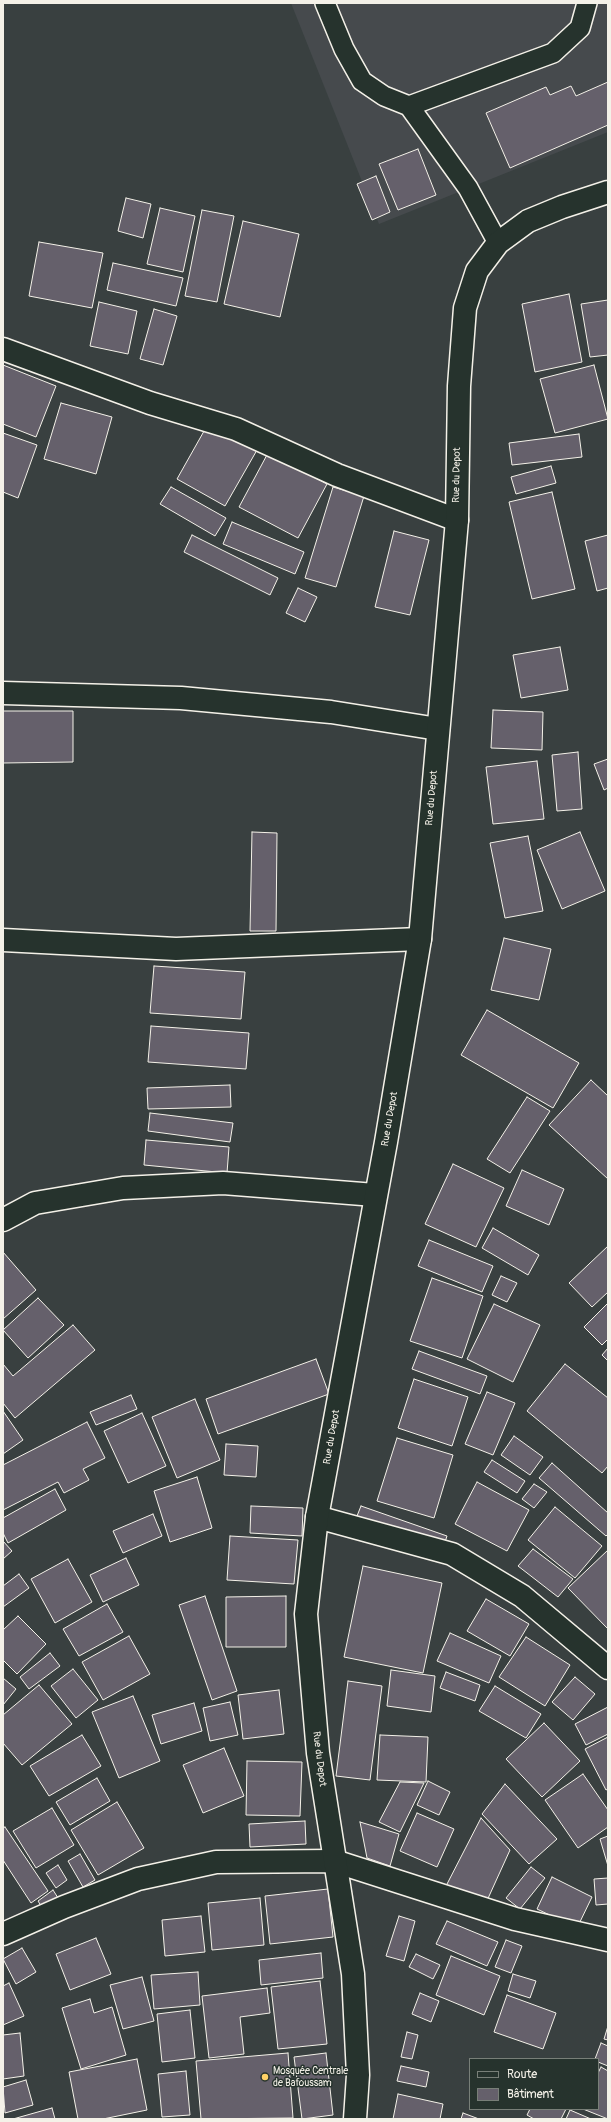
<!DOCTYPE html>
<html>
<head>
<meta charset="utf-8">
<style>
  body { margin:0 }
  #map { position:relative; width:611px; height:2122px; overflow:hidden; background:#394040; font-family:Pangolin,sans-serif }
  canvas { display:block }
  .frame { position:absolute; inset:0; border:4px solid #f4f1e8; pointer-events:none }
  .legend { position:absolute; left:469px; top:2058px; width:130px; height:52px; box-sizing:border-box; background:#26332d; border:1px solid #787f78; margin:0; padding:5px 7px; list-style:none; font-size:12px; color:#f4f1e8 }
  .legend li { display:flex; align-items:center; gap:8px; height:20px }
  .legend b { width:20px; border:1px solid #787f78 }
</style>
</head>
<body>
<div id="map">
<canvas width="611" height="2122"></canvas>
<div class="frame"></div>
<ul class="legend">
<li><b style="height:5px;background:#26332d"></b>Route</li>
<li><b style="height:11px;background:#65606b"></b>Bâtiment</li>
</ul>
</div>
<script>
const ctx = document.querySelector('canvas').getContext('2d');
ctx.lineJoin = 'round';
function fillPath(path, color) { ctx.fillStyle = color; ctx.fill(path, 'evenodd'); }
const toPath = rows => new Path2D(rows.map(r => 'M' + r).join(''));
function stroke(path, color, width, dash) { ctx.strokeStyle = color; ctx.lineWidth = width; ctx.lineCap = dash ? 'butt' : 'round'; ctx.setLineDash(dash || []); ctx.stroke(path); }
function write(font, color, halo, rows, align = 'center') {
  ctx.font = font + ' Pangolin,sans-serif'; ctx.lineWidth = 3; ctx.setLineDash([]); ctx.textBaseline = 'middle'; ctx.strokeStyle = halo; ctx.fillStyle = color; for (const [text, x, y, turn = 0] of rows) {
    ctx.save(); ctx.translate(x, y); ctx.rotate((+turn || 0) * Math.PI / 180); ctx.textAlign = isNaN(turn) ? turn : align; if (halo) ctx.strokeText(text, 0, 0); ctx.fillText(text, 0, 0); ctx.restore();
  }
}
const built = toPath([
  [291,3,608,3,608,132,379,224]
]);
const building = toPath([
  [608,82,608,125,510,168,486,113,546,87,550,95,571,86,576,96,608,82],
  [418,149,436,195,398,210,379,164,418,149],
  [376,176,390,212,372,220,357,184,376,176],
  [126,198,151,204,143,238,118,231,126,198],
  [160,208,195,216,183,272,147,264,160,208],
  [202,210,234,216,217,302,185,296,202,210],
  [243,221,299,234,280,317,224,304,243,221],
  [39,242,103,253,92,308,29,296,39,242],
  [113,263,183,278,176,306,107,290,113,263],
  [569,294,582,362,535,372,522,304,569,294],
  [608,300,608,355,590,357,581,304,608,300],
  [99,302,137,311,128,354,90,346,99,302],
  [154,309,177,316,163,365,140,359,154,309],
  [3,365,56,386,36,437,3,424,3,365],
  [594,365,608,419,555,433,540,379,594,365],
  [61,403,112,417,96,474,44,459,61,403],
  [208,424,257,450,225,506,177,479,208,424],
  [3,433,37,445,18,498,3,492,3,433],
  [579,434,582,457,512,465,509,443,579,434],
  [268,453,327,484,298,538,239,507,268,453],
  [551,466,556,483,516,494,511,477,551,466],
  [171,487,226,518,215,536,160,504,171,487],
  [333,487,364,496,336,587,305,578,333,487],
  [552,492,575,589,532,599,509,502,552,492],
  [232,522,304,552,295,574,223,544,232,522],
  [394,531,429,540,410,615,375,607,394,531],
  [192,535,278,578,270,595,184,552,192,535],
  [608,535,608,588,597,591,585,541,608,535],
  [298,588,317,597,305,622,286,613,298,588],
  [560,647,568,690,521,698,513,655,560,647],
  [493,710,543,712,542,750,491,748,493,710],
  [3,711,73,711,73,762,3,763,3,711],
  [578,752,582,809,557,811,552,755,578,752],
  [608,759,608,788,604,790,594,764,608,759],
  [537,761,544,819,493,824,486,767,537,761],
  [252,832,277,833,276,931,250,931,252,832],
  [580,832,605,891,562,909,537,850,580,832],
  [528,836,543,911,505,918,490,843,528,836],
  [504,938,551,949,539,1000,491,990,504,938],
  [154,966,245,972,241,1019,150,1013,154,966],
  [487,1010,579,1063,553,1108,461,1055,487,1010],
  [151,1026,249,1033,246,1069,148,1062,151,1026],
  [591,1080,608,1096,608,1179,549,1125,591,1080],
  [230,1085,231,1107,148,1109,147,1088,230,1085],
  [527,1097,550,1111,510,1173,487,1159,527,1097],
  [150,1113,233,1123,230,1142,148,1131,150,1113],
  [146,1140,229,1147,227,1173,144,1165,146,1140],
  [453,1164,504,1188,476,1247,425,1224,453,1164],
  [522,1170,564,1189,549,1225,506,1206,522,1170],
  [493,1228,539,1255,528,1275,482,1248,493,1228],
  [429,1240,493,1266,482,1292,418,1266,429,1240],
  [608,1246,608,1292,592,1307,569,1283,608,1246],
  [3,1252,36,1290,3,1319,3,1252],
  [501,1276,517,1283,507,1302,492,1295,501,1276],
  [432,1278,483,1296,462,1358,410,1341,432,1278],
  [38,1298,64,1325,28,1358,3,1330,38,1298],
  [608,1303,608,1339,602,1345,584,1327,608,1303],
  [494,1304,540,1325,513,1382,467,1359,494,1304],
  [73,1325,95,1350,15,1418,3,1403,3,1364,13,1376,73,1325],
  [608,1348,608,1361,602,1355,608,1348],
  [419,1351,487,1376,480,1394,412,1369,419,1351],
  [316,1359,329,1394,218,1434,206,1399,316,1359],
  [565,1364,608,1398,608,1466,602,1473,527,1411,565,1364],
  [414,1379,468,1397,452,1446,398,1428,414,1379],
  [487,1392,515,1403,493,1455,465,1444,487,1392],
  [131,1395,137,1409,96,1425,90,1412,131,1395],
  [195,1399,220,1460,177,1478,152,1417,195,1399],
  [3,1411,23,1440,3,1454,3,1411],
  [142,1413,166,1466,128,1483,104,1431,142,1413],
  [87,1422,105,1458,83,1469,89,1480,64,1493,58,1482,3,1510,3,1465,87,1422],
  [514,1436,543,1457,530,1475,501,1455,514,1436],
  [397,1438,453,1455,434,1518,377,1501,397,1438],
  [226,1444,258,1446,256,1477,224,1475,226,1444],
  [492,1460,525,1481,517,1493,484,1472,492,1460],
  [552,1463,608,1513,608,1534,606,1536,539,1478,552,1463],
  [197,1477,212,1528,170,1542,154,1491,197,1477],
  [477,1482,529,1510,507,1551,455,1524,477,1482],
  [534,1484,547,1492,534,1508,522,1499,534,1484],
  [55,1489,66,1510,8,1543,3,1533,3,1518,55,1489],
  [251,1506,303,1508,302,1536,250,1533,251,1506],
  [361,1506,447,1536,444,1545,357,1516,361,1506],
  [555,1507,602,1546,575,1578,528,1540,555,1507],
  [153,1514,162,1536,123,1553,113,1531,153,1514],
  [230,1536,298,1540,294,1584,227,1580,230,1536],
  [3,1541,12,1551,3,1559,3,1541],
  [533,1549,573,1579,558,1597,518,1566,533,1549],
  [608,1550,608,1629,568,1588,608,1550],
  [126,1558,139,1585,103,1602,90,1575,126,1558],
  [68,1559,92,1602,55,1623,31,1579,68,1559],
  [363,1566,442,1583,423,1673,344,1657,363,1566],
  [19,1574,29,1588,3,1607,3,1586,19,1574],
  [205,1596,237,1691,212,1700,179,1605,205,1596],
  [286,1596,286,1647,226,1647,226,1597,286,1596],
  [486,1599,529,1624,510,1656,467,1631,486,1599],
  [107,1604,123,1632,79,1656,63,1629,107,1604],
  [18,1616,46,1644,17,1674,3,1660,3,1630,18,1616],
  [450,1633,501,1656,489,1683,437,1661,450,1633],
  [129,1636,150,1674,103,1700,82,1662,129,1636],
  [526,1637,570,1665,545,1706,499,1677,526,1637],
  [50,1653,60,1666,29,1689,20,1677,50,1653],
  [73,1669,98,1700,76,1718,51,1686,73,1669],
  [391,1670,435,1676,431,1712,387,1706,391,1670],
  [446,1672,480,1685,475,1701,440,1688,446,1672],
  [575,1677,595,1694,573,1720,552,1702,575,1677],
  [3,1678,16,1689,3,1705,3,1678],
  [348,1681,382,1686,370,1780,336,1776,348,1681],
  [39,1685,72,1724,22,1765,3,1743,3,1715,39,1685],
  [495,1686,541,1714,526,1738,479,1711,495,1686],
  [279,1690,284,1734,243,1739,238,1695,279,1690],
  [133,1696,160,1761,119,1778,92,1712,133,1696],
  [230,1702,238,1735,210,1741,203,1708,230,1702],
  [194,1703,202,1731,161,1744,152,1715,194,1703],
  [608,1707,608,1734,586,1745,575,1724,608,1707],
  [544,1723,580,1761,542,1797,506,1759,544,1723],
  [82,1735,101,1766,49,1796,30,1766,82,1735],
  [380,1735,428,1737,426,1782,377,1780,380,1735],
  [608,1737,608,1789,606,1790,585,1749,608,1737],
  [224,1748,244,1796,203,1813,183,1765,224,1748],
  [247,1761,302,1762,300,1816,246,1815,247,1761],
  [583,1774,608,1810,608,1827,578,1848,545,1800,583,1774],
  [97,1778,110,1801,70,1825,56,1802,97,1778],
  [428,1781,450,1792,439,1815,417,1805,428,1781],
  [400,1782,424,1783,400,1832,379,1822,400,1782],
  [505,1784,557,1839,529,1864,482,1814,505,1784],
  [117,1802,144,1848,98,1875,71,1830,117,1802],
  [52,1808,74,1845,36,1868,13,1831,52,1808],
  [417,1813,454,1829,437,1867,400,1851,417,1813],
  [481,1818,510,1850,485,1905,446,1886,481,1818],
  [305,1821,306,1844,250,1847,249,1824,305,1821],
  [360,1822,399,1834,390,1866,367,1858,360,1822],
  [5,1827,48,1891,31,1903,3,1860,3,1828,5,1827],
  [608,1836,608,1866,600,1839,608,1836],
  [80,1854,95,1880,83,1887,68,1861,80,1854],
  [58,1865,67,1880,56,1888,46,1873,58,1865],
  [531,1867,545,1878,520,1909,506,1898,531,1867],
  [552,1877,592,1897,577,1928,537,1909,552,1877],
  [608,1878,608,1904,596,1905,594,1879,608,1878],
  [328,1889,333,1937,270,1944,265,1896,328,1889],
  [53,1890,60,1901,45,1912,38,1901,53,1890],
  [260,1898,264,1945,212,1950,208,1903,260,1898],
  [201,1916,205,1952,165,1956,162,1920,201,1916],
  [399,1916,415,1921,404,1961,386,1956,399,1916],
  [447,1921,498,1942,487,1966,436,1944,447,1921],
  [96,1938,111,1974,70,1990,56,1954,96,1938],
  [506,1940,522,1946,511,1973,495,1967,506,1940],
  [22,1948,36,1972,16,1984,3,1959,22,1948],
  [321,1953,323,1978,261,1985,259,1960,321,1953],
  [416,1954,440,1965,433,1979,409,1967,416,1954],
  [451,1956,500,1976,484,2015,436,1995,451,1956],
  [198,1972,200,2005,154,2009,151,1975,198,1972],
  [513,1974,536,1981,530,1998,508,1991,513,1974],
  [142,1977,154,2021,123,2029,110,1985,142,1977],
  [320,1981,327,2044,278,2049,271,1987,320,1981],
  [9,1983,24,2016,3,2025,3,1986,9,1983],
  [267,1988,270,2013,240,2017,244,2054,209,2058,202,1996,267,1988],
  [420,1993,439,2001,431,2022,412,2014,420,1993],
  [507,1995,556,2013,543,2049,494,2032,507,1995],
  [90,1999,94,2013,112,2007,126,2055,81,2069,62,2008,90,1999],
  [190,2010,195,2058,162,2062,157,2014,190,2010],
  [608,2026,608,2040,604,2039,608,2026],
  [407,2032,418,2035,412,2059,401,2057,407,2032],
  [20,2033,24,2076,3,2079,3,2035,20,2033],
  [601,2043,608,2046,608,2066,598,2062,598,2059,595,2059,601,2043],
  [288,2053,293,2118,201,2119,196,2061,288,2053],
  [326,2053,333,2115,302,2119,294,2057,326,2053],
  [137,2059,147,2110,103,2119,78,2119,69,2072,137,2059],
  [401,2066,429,2072,426,2087,397,2081,401,2066],
  [601,2067,608,2071,608,2119,583,2109,598,2109,598,2073,601,2067],
  [186,2071,190,2115,162,2117,158,2074,186,2071],
  [26,2080,33,2105,5,2113,3,2087,26,2080],
  [398,2094,443,2104,440,2119,393,2119,398,2094],
  [52,2108,55,2119,13,2119,52,2108],
  [530,2109,566,2109,561,2119,534,2119,527,2115,530,2109],
  [570,2110,591,2119,566,2119,570,2110],
  [463,2113,479,2119,461,2119,463,2113]
]);
const lane = toPath([
  [325,3,344,49,362,81,384,96,409,106,468,188,498,243],
  [409,106,553,53,580,28,587,3]
]);
const street = toPath([
  [3,349,150,403,236,429,337,475,457,520],
  [3,693,181,698,331,712,438,729],
  [3,940,176,949,420,939],
  [3,1220,35,1203,123,1188,223,1183,375,1195],
  [317,1517,452,1554,522,1596,608,1668],
  [3,1934,64,1907,138,1879,216,1862,334,1861,515,1919,608,1940]
]);
const secondary = toPath([
  [355,2119,358,2075,353,1974,318,1753,306,1614,317,1517,386,1142,420,939,457,520,459,386,465,308,477,271,498,243,528,221,562,207,608,192]
]);
const markers = [
  [265,2077,4,"#ffd166"]
];
const streetNames = [
  ["Rue du Depot",457,475,-89],
  ["Rue du Depot",432,798,-85],
  ["Rue du Depot",390,1119,-80],
  ["Rue du Depot",332,1437,-80],
  ["Rue du Depot",319,1759,83]
];
const poiNames = [
  ["Mosquée Centrale",273,2071],
  ["de Bafoussam",273,2083]
];
fillPath(built, '#464a4d');
fillPath(building, '#65606b');
stroke(building, '#f4f1e8', 1);
stroke(lane, '#f4f1e8', 22);
stroke(street, '#f4f1e8', 25);
stroke(secondary, '#f4f1e8', 25);
stroke(lane, '#26332d', 19);
stroke(street, '#26332d', 22);
stroke(secondary, '#26332d', 22);
for (const [x, y, r, color] of markers) { const dot = new Path2D(); dot.arc(x, y, r, 0, 2 * Math.PI); ctx.fillStyle = color; ctx.fill(dot); stroke(dot, '#26332d', 1.5); }
write('10px', '#f4f1e8', '#26332d', streetNames);
write('10px', '#f4f1e8', '#26332d', poiNames, 'left');
</script>
</body>
</html>
